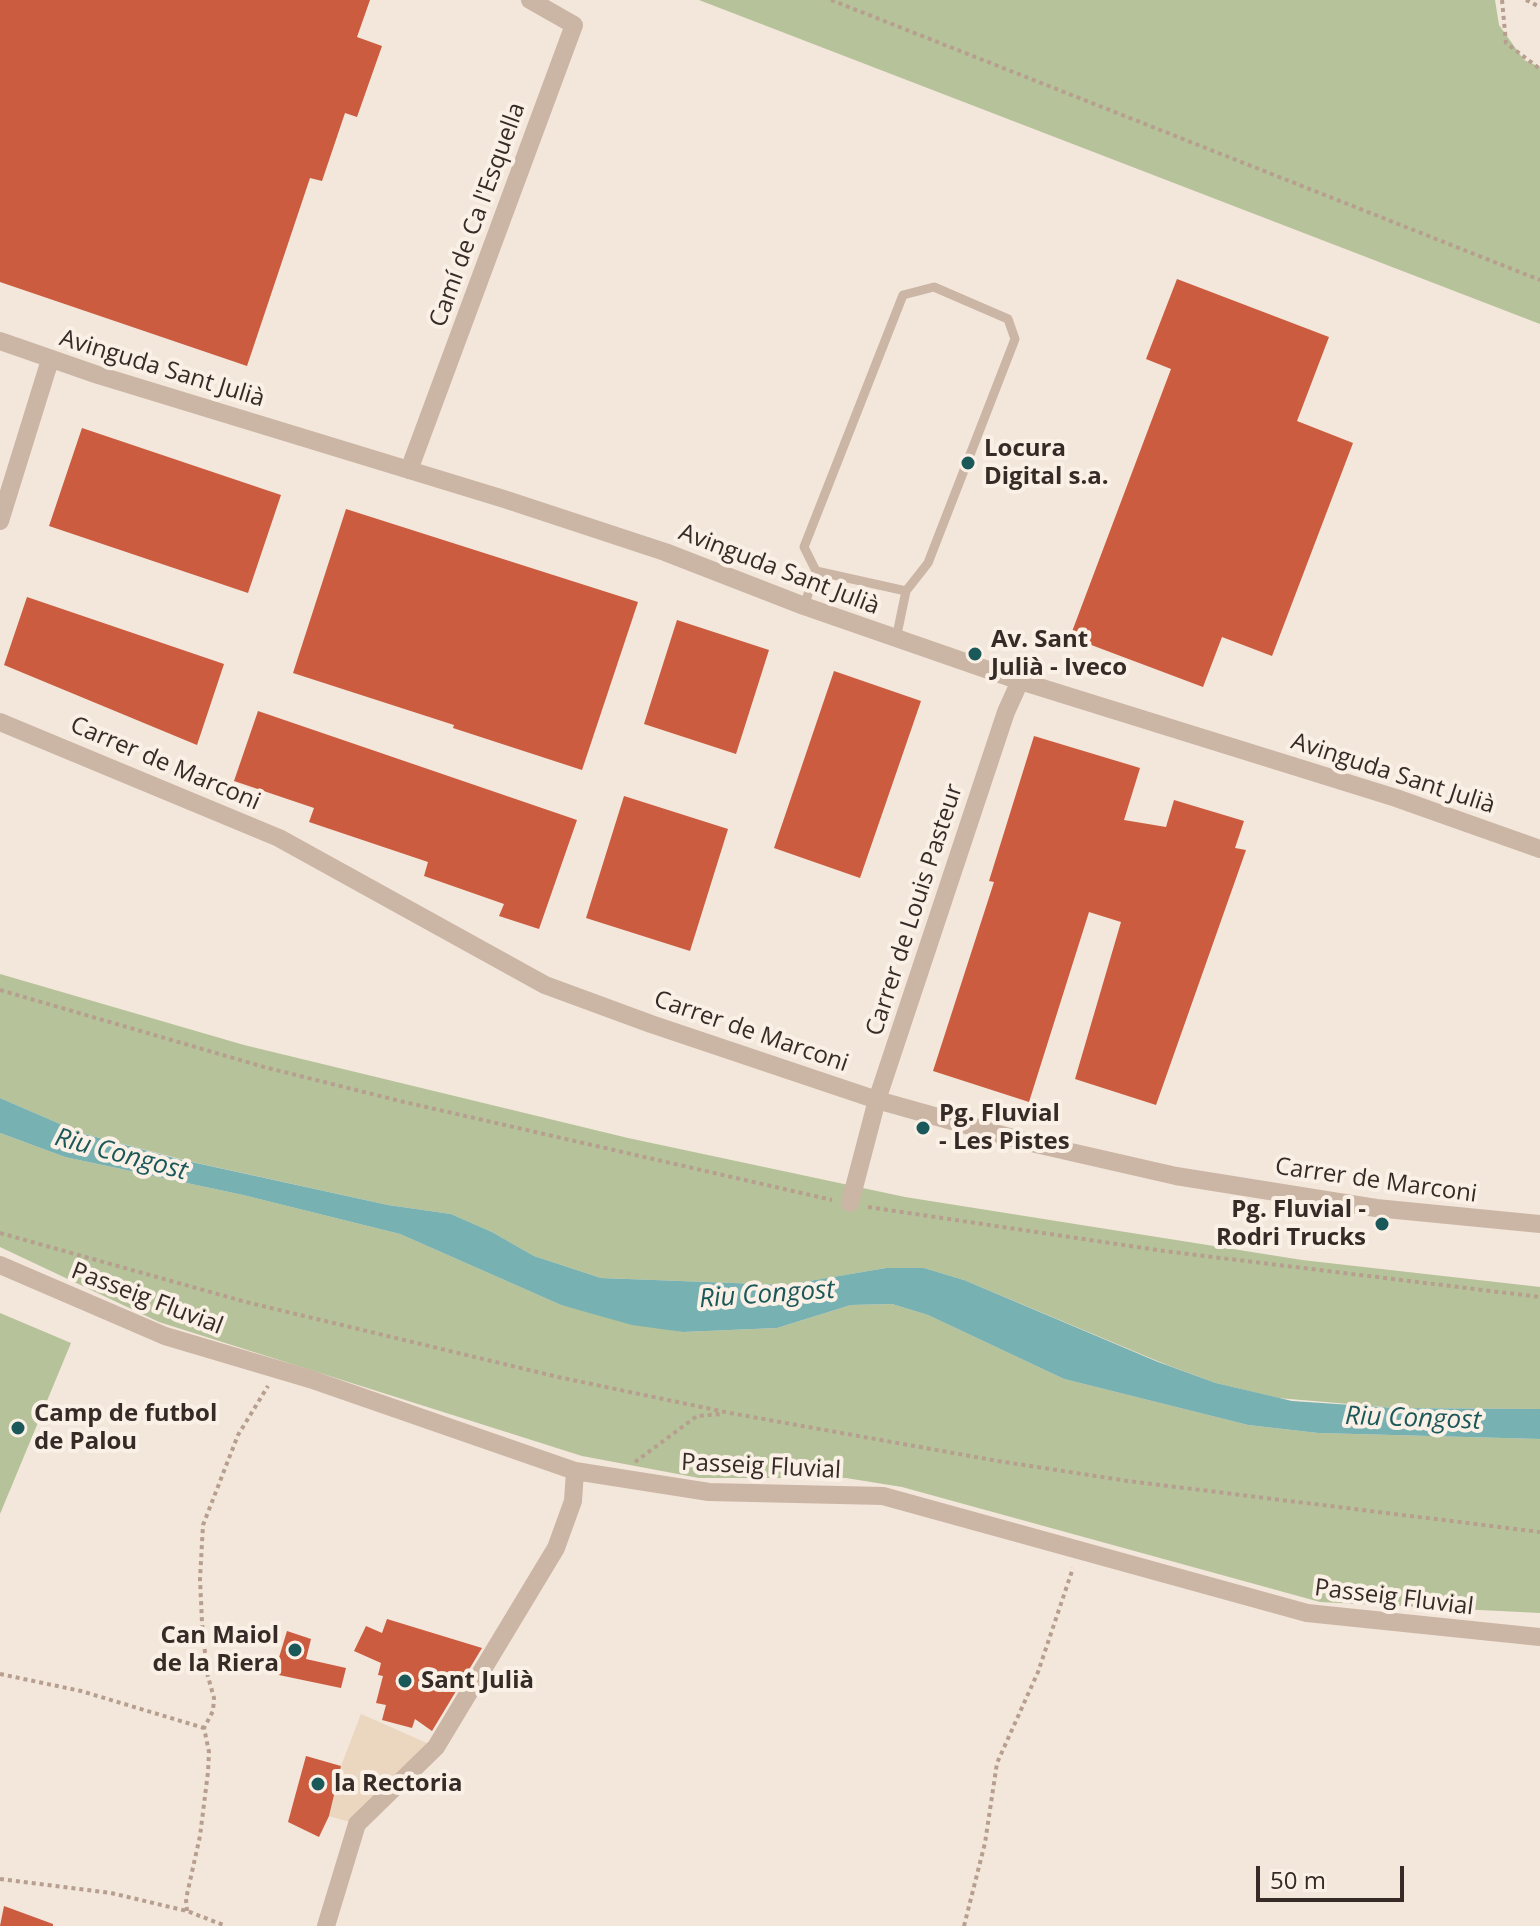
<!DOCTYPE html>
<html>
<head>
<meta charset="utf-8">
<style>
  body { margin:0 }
  #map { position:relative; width:1540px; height:1926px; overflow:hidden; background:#f3e6da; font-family:"Open Sans",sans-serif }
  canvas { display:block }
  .scale { position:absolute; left:1256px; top:1866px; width:148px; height:36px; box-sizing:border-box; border:4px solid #362b27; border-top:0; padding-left:10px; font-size:24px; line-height:28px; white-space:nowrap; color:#362b27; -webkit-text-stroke:6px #faf0e6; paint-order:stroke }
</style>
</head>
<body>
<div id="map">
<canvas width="1540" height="1926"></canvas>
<div class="scale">50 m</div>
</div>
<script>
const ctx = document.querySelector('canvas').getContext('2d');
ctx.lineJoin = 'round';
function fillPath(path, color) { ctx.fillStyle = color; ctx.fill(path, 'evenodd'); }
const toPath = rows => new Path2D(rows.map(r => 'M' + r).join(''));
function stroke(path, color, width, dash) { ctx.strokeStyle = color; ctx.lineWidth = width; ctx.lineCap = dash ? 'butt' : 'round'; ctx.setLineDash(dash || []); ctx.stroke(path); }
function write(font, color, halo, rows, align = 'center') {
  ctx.font = font + ' "Open Sans",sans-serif'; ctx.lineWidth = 8; ctx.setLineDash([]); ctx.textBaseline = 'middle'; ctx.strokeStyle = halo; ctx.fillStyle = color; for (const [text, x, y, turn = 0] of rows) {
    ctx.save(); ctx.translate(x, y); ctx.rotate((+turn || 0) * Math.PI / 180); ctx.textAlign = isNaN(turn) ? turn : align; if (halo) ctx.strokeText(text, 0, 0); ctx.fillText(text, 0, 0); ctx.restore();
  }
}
const green = toPath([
  [699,0,1495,0,1499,25,1524,60,1540,67,1540,324],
  [0,974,244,1045,628,1138,905,1197,1302,1260,1540,1287,1540,1409,1396,1408,1278,1398,1216,1383,1167,1365,964,1280,924,1268,886,1268,787,1285,601,1278,534,1256,492,1232,451,1214,388,1205,188,1161,81,1133,0,1098],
  [0,1133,65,1157,243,1195,400,1234,561,1305,666,1329,683,1332,777,1328,851,1305,892,1304,928,1315,1064,1379,1248,1425,1318,1433,1540,1439,1540,1613,1320,1602,902,1487,846,1478,699,1478,582,1456,159,1322,0,1247],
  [0,1313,71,1343,0,1514]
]);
const plaza = toPath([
  [361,1714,436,1747,357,1824,329,1816,341,1766]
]);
const water = toPath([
  [0,1098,81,1133,178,1159,388,1205,451,1214,492,1232,534,1256,601,1278,786,1285,886,1268,924,1268,964,1280,1158,1362,1216,1383,1292,1401,1396,1408,1540,1409,1540,1439,1318,1433,1248,1425,1064,1379,928,1315,892,1304,851,1305,777,1328,683,1332,632,1325,561,1305,400,1234,243,1195,65,1157,0,1133]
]);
const building = toPath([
  [0,0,370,0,357,37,382,46,357,117,345,113,322,181,310,178,247,366,0,282],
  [1177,279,1329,337,1297,421,1353,443,1272,656,1222,637,1203,687,1070,637,1171,369,1146,359],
  [82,428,281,495,248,593,49,526],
  [346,509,638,602,582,770,453,728,454,725,293,673],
  [27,597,224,664,197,745,4,665],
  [677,620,769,650,736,754,644,724],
  [834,671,921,701,860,878,774,848],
  [258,711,577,820,539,929,499,916,504,904,424,876,428,862,309,822,314,808,234,781],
  [1034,736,1140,768,1124,820,1166,827,1174,800,1244,821,1235,848,1246,850,1156,1105,1075,1079,1121,922,1089,912,1029,1102,933,1071,994,882,989,881],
  [624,796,728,829,690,951,586,918],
  [387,1619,482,1648,432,1731,415,1719,412,1728,382,1720,386,1705,376,1703,383,1676,378,1675,381,1663,354,1651,366,1626,382,1633],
  [287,1631,311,1639,306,1659,346,1668,341,1688,274,1674],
  [306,1756,341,1766,329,1816,319,1837,288,1822],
  [4,1906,53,1924,53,1926,0,1926]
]);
const path = toPath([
  [831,0,1540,280],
  [1502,0,1506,43,1540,69],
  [1526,0,1540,7],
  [0,990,264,1067,400,1101,832,1200],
  [868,1207,1164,1251,1540,1297],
  [0,1233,246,1302,558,1377,730,1413,998,1461,1128,1481,1540,1532],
  [635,1462,697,1416,723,1414],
  [0,1674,81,1691,204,1728],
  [0,1879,111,1893,187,1911,226,1926],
  [187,1911,186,1899,200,1836,208,1772,209,1752,204,1728,213,1711,214,1698,207,1673,202,1622,200,1579,203,1525,238,1435,268,1386],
  [964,1926,985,1843,997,1763,1038,1672,1073,1568]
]);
const lane = toPath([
  [816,571,906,591],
  [804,606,816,571,804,547,903,295,934,287,1008,319,1015,339,928,563,906,591,896,639]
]);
const street = toPath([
  [0,341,98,375,504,499,665,552,804,606,1020,681,1396,798,1540,849],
  [409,470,574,25,530,0],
  [0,521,50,360],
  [0,722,279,838,545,985,651,1024,877,1100,1027,1142,1176,1176,1376,1208,1540,1224],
  [850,1203,877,1100,1006,712,1020,681],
  [0,1265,165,1336,310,1379,575,1471,709,1492,883,1496,1307,1613,1540,1637],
  [326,1926,357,1824,436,1747,556,1548,573,1501,575,1471]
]);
const markers = [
  [968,463,8,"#1b585a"],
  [975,654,8,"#1b585a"],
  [923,1128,8,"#1b585a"],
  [1382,1224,8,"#1b585a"],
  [18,1428,8,"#1b585a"],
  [295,1650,8,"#1b585a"],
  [405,1681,8,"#1b585a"],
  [318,1784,8,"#1b585a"]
];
const streetNames = [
  ["Camí de Ca l'Esquella",478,215,-70],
  ["Avinguda Sant Julià",162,369,17],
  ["Avinguda Sant Julià",779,570,21],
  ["Carrer de Marconi",165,764,23],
  ["Avinguda Sant Julià",1393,774,18],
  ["Carrer de Louis Pasteur",915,910,-72],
  ["Carrer de Marconi",751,1032,19],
  ["Carrer de Marconi",1376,1181,8],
  ["Passeig Fluvial",147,1299,21],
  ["Passeig Fluvial",761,1467,3],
  ["Passeig Fluvial",1394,1598,7]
];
const poiNames = [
  ["Locura",984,449],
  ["Digital s.a.",984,477],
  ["Av. Sant",991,640],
  ["Julià - Iveco",991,668],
  ["Pg. Fluvial",939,1114],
  ["- Les Pistes",939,1142],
  ["Pg. Fluvial -",1366,1210,"right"],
  ["Rodri Trucks",1366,1238,"right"],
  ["Camp de futbol",34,1414],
  ["de Palou",34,1442],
  ["Can Maiol",279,1636,"right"],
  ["de la Riera",279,1664,"right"],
  ["Sant Julià",421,1681],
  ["la Rectoria",334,1784]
];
const waterNames = [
  ["Riu Congost",121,1155,15],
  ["Riu Congost",767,1295,-4],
  ["Riu Congost",1413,1419,2]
];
fillPath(green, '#b6c299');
fillPath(plaza, '#ebd6c0');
fillPath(water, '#78b1b1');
fillPath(building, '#cb5c3f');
stroke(path, '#b79f8f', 4, [4, 4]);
stroke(lane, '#cbb5a5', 9);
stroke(street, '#cbb5a5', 18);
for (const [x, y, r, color] of markers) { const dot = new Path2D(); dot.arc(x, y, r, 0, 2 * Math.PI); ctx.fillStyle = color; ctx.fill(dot); stroke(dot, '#faf0e6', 3); }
write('24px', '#362b27', '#faf0e6', streetNames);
write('bold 24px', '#362b27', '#faf0e6', poiNames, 'left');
write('italic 26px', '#1b585a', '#faf0e6', waterNames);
</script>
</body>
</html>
